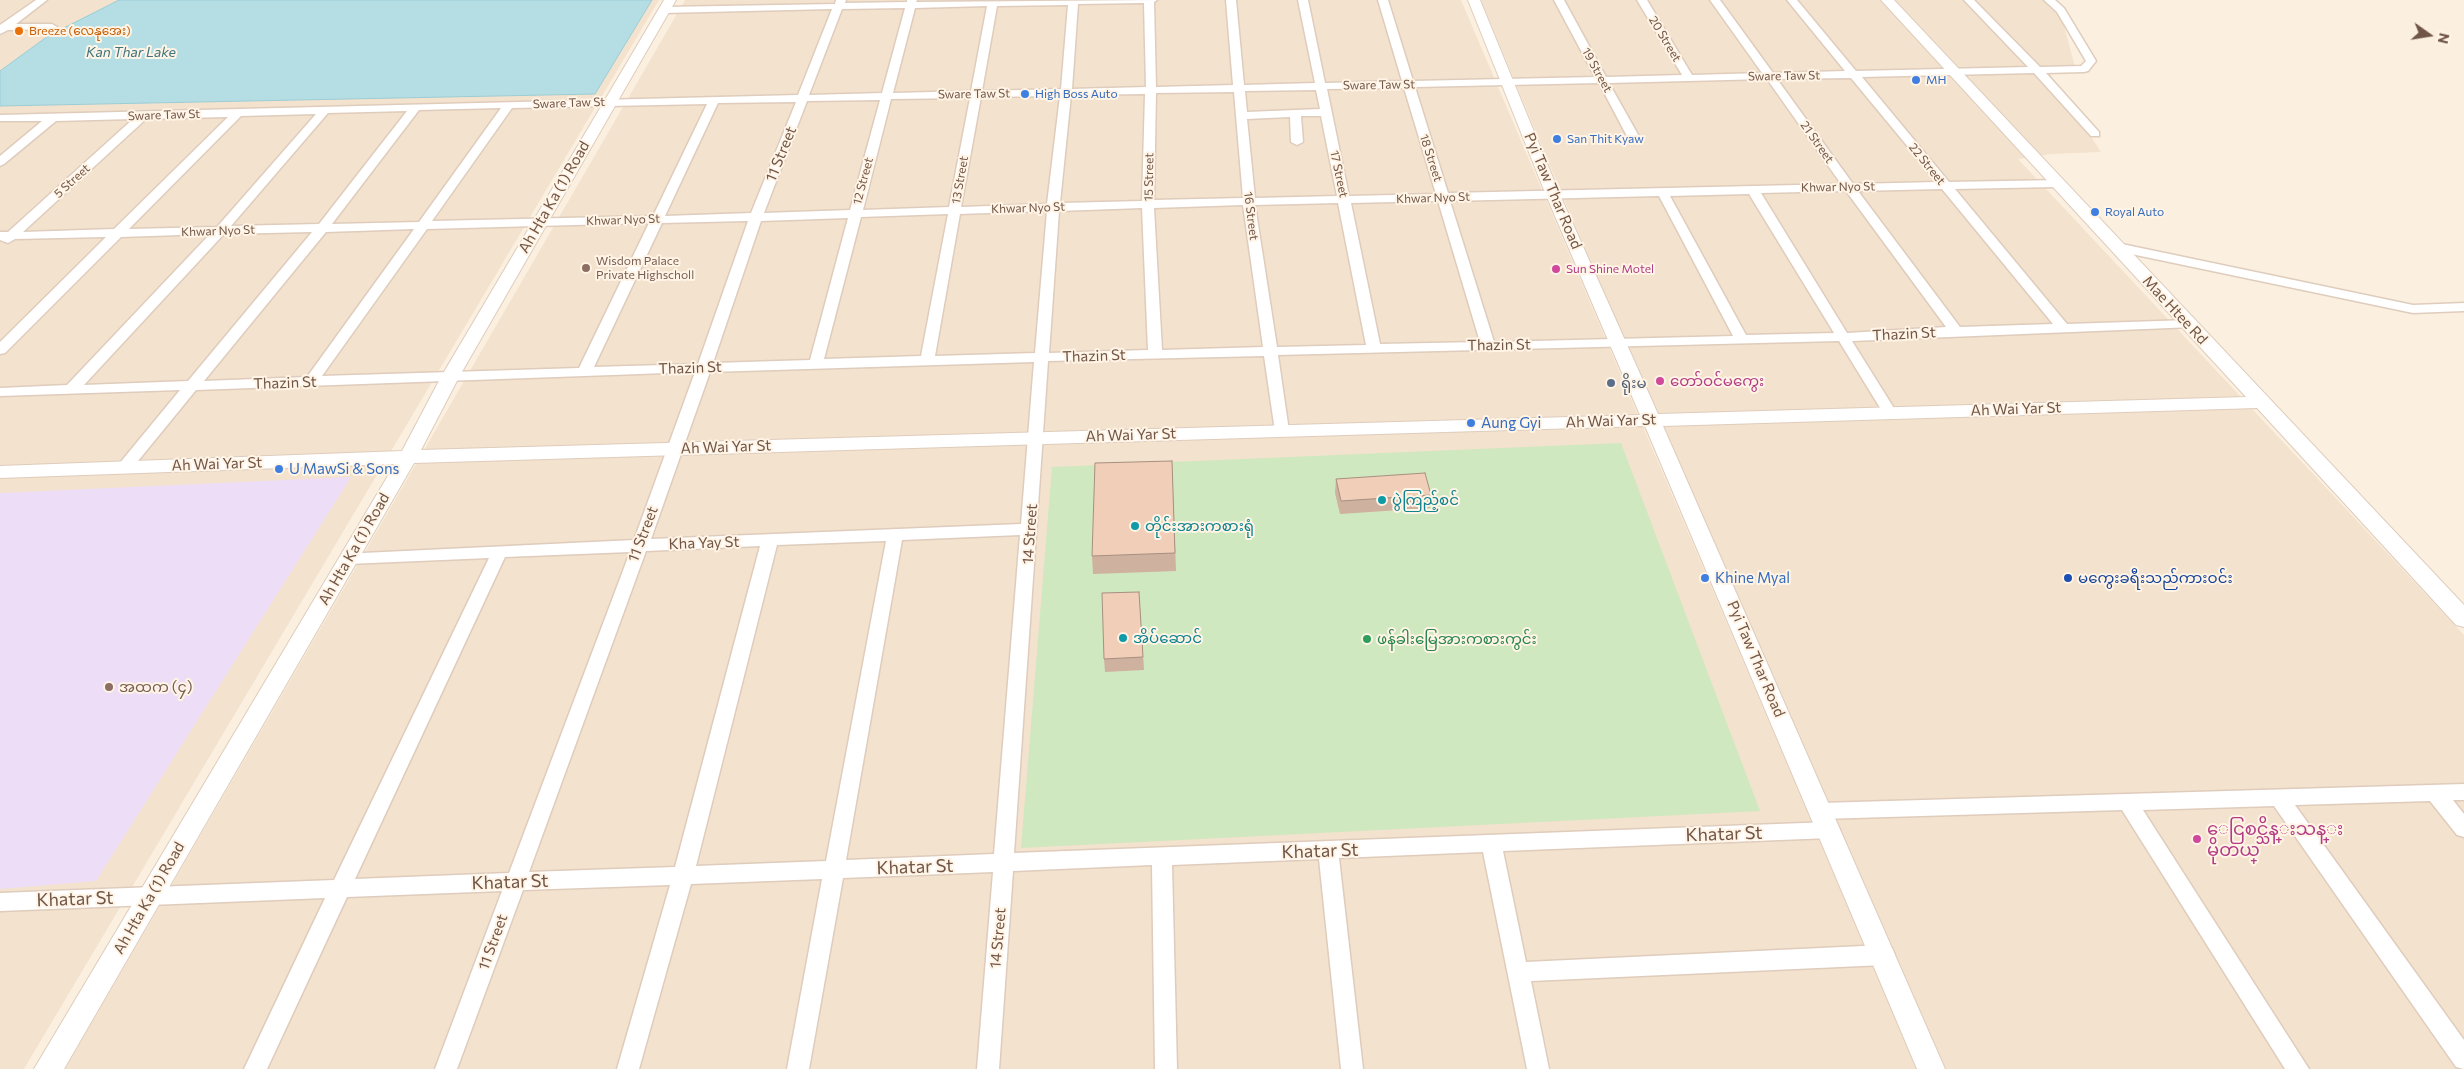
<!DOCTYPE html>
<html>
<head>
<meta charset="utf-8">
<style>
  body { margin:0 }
  #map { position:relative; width:2464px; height:1069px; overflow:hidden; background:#fbf0df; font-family:Commissioner,sans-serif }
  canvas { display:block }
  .north { position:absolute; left:2404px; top:10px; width:50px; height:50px; -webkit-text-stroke:4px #fff4e5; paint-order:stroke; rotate:103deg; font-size:14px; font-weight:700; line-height:20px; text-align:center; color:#715648 }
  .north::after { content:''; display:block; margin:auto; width:18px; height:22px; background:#715648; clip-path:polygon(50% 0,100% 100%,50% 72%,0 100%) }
</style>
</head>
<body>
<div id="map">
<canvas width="2464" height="1069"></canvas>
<div class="north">N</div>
</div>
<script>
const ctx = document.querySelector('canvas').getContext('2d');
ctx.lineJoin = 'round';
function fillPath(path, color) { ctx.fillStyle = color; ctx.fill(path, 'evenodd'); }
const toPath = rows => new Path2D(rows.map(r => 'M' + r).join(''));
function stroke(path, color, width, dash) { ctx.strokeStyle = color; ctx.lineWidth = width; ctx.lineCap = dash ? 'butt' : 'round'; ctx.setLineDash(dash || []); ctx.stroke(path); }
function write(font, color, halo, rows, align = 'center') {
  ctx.font = font + ' Commissioner,"Noto Sans Myanmar",sans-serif'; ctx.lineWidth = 4; ctx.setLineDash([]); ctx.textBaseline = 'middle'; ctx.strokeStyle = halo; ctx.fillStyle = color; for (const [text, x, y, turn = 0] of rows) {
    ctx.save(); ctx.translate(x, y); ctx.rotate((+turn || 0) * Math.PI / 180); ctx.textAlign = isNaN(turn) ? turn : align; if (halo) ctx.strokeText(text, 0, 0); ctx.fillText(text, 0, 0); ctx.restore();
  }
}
const residential = toPath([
  [0,0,659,0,24,1069,0,1069],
  [685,0,1461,0,1917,1069,65,1069],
  [1481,0,2057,0,2075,67,2047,69,2101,152,2051,154,2018,159,2464,635,2464,1069,1935,1069,1563,197]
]);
const education = toPath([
  [351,477,96,881,0,889,0,493]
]);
const green = toPath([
  [1621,443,1760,811,1021,848,1052,467]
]);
const water = toPath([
  [119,0,652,0,595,94,0,106,0,71,48,36,119,0]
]);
const minor = toPath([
  [36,0,47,0,16,24,52,24,57,27,56,29,8,30,0,34,0,25,36,0],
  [836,0,846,0,845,3,907,2,907,0,917,0,916,2,1157,0,1154,2,1156,87,1233,85,1226,0,1236,0,1244,85,1315,83,1298,0,1308,0,1325,83,1402,81,1378,0,1388,0,1413,81,1595,77,1554,0,1564,0,1606,77,1682,75,1637,0,1647,0,1692,75,1762,73,1710,0,1720,0,1773,73,1845,71,1787,0,1797,0,1856,71,2028,67,1964,0,1974,0,2040,67,2081,66,2086,61,2057,12,2044,0,2055,0,2064,8,2096,61,2088,71,2084,72,2046,73,2099,132,2099,136,2091,136,2034,73,1862,77,1949,182,2060,180,2062,183,2056,187,1955,189,2067,324,2189,320,2196,324,2194,327,1852,341,1897,413,1890,418,1885,416,1839,341,1278,355,1289,431,1282,436,1275,431,1264,356,1048,361,1014,853,1830,822,1837,824,1840,830,1837,836,1830,838,1503,851,1526,962,1884,945,1892,948,1895,955,1892,962,1884,965,1531,981,1549,1069,1527,1069,1483,852,1339,858,1363,1069,1341,1069,1319,859,1172,865,1177,1069,1155,1069,1152,865,1013,871,999,1069,977,1069,993,872,843,878,809,1069,787,1069,822,879,691,884,639,1069,617,1069,670,885,523,890,457,1069,435,1069,502,891,347,897,267,1069,244,1069,325,898,0,911,0,893,334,880,489,558,348,564,342,562,340,558,342,554,634,540,695,372,196,390,129,472,119,472,116,468,119,464,180,390,0,396,0,388,67,385,210,234,121,237,5,353,0,354,0,342,106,237,15,239,8,243,0,240,0,232,8,232,133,119,56,121,4,164,0,166,0,156,42,121,0,121,0,115,798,95,832,9,664,13,659,10,664,7,835,4,836,0],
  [1144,3,1146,87,1072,89,1078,4,1144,3],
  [1068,5,1061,89,982,91,997,6,1068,5],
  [987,6,971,91,893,93,915,8,987,6],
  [905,8,882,93,809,95,842,9,905,8],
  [1851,78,1937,182,1853,184,1777,79,1851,78],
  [1767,79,1841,184,1448,193,1415,87,1599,83,1629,140,1635,143,1641,140,1609,83,1767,79],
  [1404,88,1436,194,1349,196,1327,89,1404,88],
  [1316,90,1320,109,1247,112,1245,91,1316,90],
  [1234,92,1243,198,1154,200,1156,93,1234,92],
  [1145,94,1142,201,1060,203,1071,95,1145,94],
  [1060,96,1047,204,961,207,981,97,1060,96],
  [970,98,949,207,863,210,891,99,970,98],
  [880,100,850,210,764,213,807,101,880,100],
  [796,102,751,213,665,216,718,103,796,102],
  [707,104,653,216,432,221,512,108,707,104],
  [501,108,419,222,332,224,419,110,501,108],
  [407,111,319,224,231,226,328,113,407,111],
  [316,114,217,227,129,229,241,116,316,114],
  [1301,116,1321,116,1337,196,1255,198,1247,119,1290,117,1291,142,1297,145,1303,142,1301,116],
  [228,117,114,229,23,232,146,119,228,117],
  [1942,189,2053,324,1960,327,1858,191,1942,189],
  [1846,191,1946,327,1847,333,1761,193,1846,191],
  [1749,194,1834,333,1746,335,1670,196,1749,194],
  [1659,196,1733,336,1494,342,1450,201,1659,196],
  [1438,201,1480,342,1380,344,1351,203,1438,201],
  [1338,203,1366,345,1277,347,1255,205,1338,203],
  [1243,205,1263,347,1162,350,1154,208,1243,205],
  [1142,208,1148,350,1049,353,1059,211,1142,208],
  [1047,211,1035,353,935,356,960,214,1047,211],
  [948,214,921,356,824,359,861,217,948,214],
  [848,218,810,360,713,363,761,221,848,218],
  [748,221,698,364,594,367,662,223,748,221],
  [649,223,579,368,322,376,427,229,649,223],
  [414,229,307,377,204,381,326,232,414,229],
  [312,232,188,381,84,385,224,234,312,232],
  [1034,362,1021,524,651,539,710,372,1034,362],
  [1020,535,994,854,846,860,902,540,1020,535],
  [886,541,826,861,696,866,777,545,886,541],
  [760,546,675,867,529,872,646,551,760,546],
  [630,552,509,873,355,879,505,557,630,552],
  [2117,243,2413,305,2464,303,2464,311,2413,313,2112,250,2111,247,2117,243],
  [2464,784,2464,800,2453,800,2464,814,2464,837,2457,835,2430,801,2295,805,2464,1040,2464,1069,2456,1067,2274,806,2143,810,2309,1069,2285,1069,2122,810,1821,819,1814,817,1811,811,1814,805,1821,803,2464,784]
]);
const tertiary = toPath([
  [664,0,676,0,459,377,421,450,1640,415,1546,195,1468,0,1480,0,1560,195,1658,414,2246,397,1881,0,1894,0,2464,605,2464,627,2456,625,2257,408,1663,426,1945,1069,1917,1069,1645,426,414,463,64,1069,34,1069,395,464,0,478,0,466,402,451,441,377,664,0]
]);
const wall = toPath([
  [1172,461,1176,571,1093,574,1092,556],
  [1336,479,1431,495,1430,508,1340,514,1335,493],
  [1139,592,1144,670,1105,672,1104,659]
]);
const building = toPath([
  [1172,461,1175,553,1092,556,1095,463,1172,461],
  [1425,473,1431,495,1341,501,1336,479,1425,473],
  [1139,592,1143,657,1104,659,1102,593,1139,592]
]);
const markers = [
  [19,31,5,"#e8710a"],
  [1916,80,5,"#3f7fe0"],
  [1025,94,5,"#3f7fe0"],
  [1557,139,5,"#3f7fe0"],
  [2095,212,5,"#3f7fe0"],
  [586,268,5,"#8d6e63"],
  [1556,269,5,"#d1479c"],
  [1660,381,5,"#d1479c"],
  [1611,383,5,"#5c6f8a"],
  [1471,423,5,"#3f7fe0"],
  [279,469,5,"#3f7fe0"],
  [1382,500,5,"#0f9aa8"],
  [1135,526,5,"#0f9aa8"],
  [1705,578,5,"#3f7fe0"],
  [2068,578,5,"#1a4fb4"],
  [1123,638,5,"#0f9aa8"],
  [1367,639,5,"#2e9e5b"],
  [109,687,5,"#8d6e63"],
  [2197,839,5,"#d1479c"]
];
const farFoodnames = [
  ["Breeze (လေနုအေး)",29,31]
];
const farStreetnames = [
  ["20 Street",1665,39,59],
  ["19 Street",1597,70,61],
  ["Sware Taw St",1784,76,-1],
  ["Sware Taw St",1379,85,-1],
  ["Sware Taw St",974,94,-1],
  ["Sware Taw St",569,103,-2],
  ["Sware Taw St",164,115,-2],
  ["21 Street",1817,142,55],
  ["18 Street",1431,158,72],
  ["22 Street",1927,164,51],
  ["17 Street",1339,174,78],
  ["15 Street",1149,177,-89],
  ["13 Street",960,180,-80],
  ["5 Street",72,181,-42],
  ["12 Street",863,181,-75],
  ["Khwar Nyo St",1838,187,-1],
  ["Khwar Nyo St",1433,198,-2],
  ["Khwar Nyo St",1028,208,-2],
  ["16 Street",1251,216,83],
  ["Khwar Nyo St",623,220,-2],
  ["Khwar Nyo St",218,231,-2]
];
const farShopnames = [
  ["MH",1926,80],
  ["High Boss Auto",1035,94],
  ["San Thit Kyaw",1567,139],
  ["Royal Auto",2105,212]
];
const farEducationnames = [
  ["Wisdom Palace",596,261],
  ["Private Highscholl",596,275]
];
const farHotelnames = [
  ["Sun Shine Motel",1566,269]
];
const farWaternames = [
  ["Kan Thar Lake",131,52]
];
const streetNames = [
  ["11 Street",781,154,-68],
  ["Pyi Taw Thar Road",1553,191,67],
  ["Ah Hta Ka (1) Road",554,197,-60],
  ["Mae Htee Rd",2175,310,47],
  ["Thazin St",1904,334,-3],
  ["Thazin St",1499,345,-1],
  ["Thazin St",1094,356,-2],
  ["Thazin St",690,368,-2],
  ["Thazin St",285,383,-2],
  ["Ah Wai Yar St",2016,409,-2],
  ["Ah Wai Yar St",1611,421,-2],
  ["Ah Wai Yar St",1131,435,-2],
  ["Ah Wai Yar St",726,447,-2],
  ["Ah Wai Yar St",217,464,-2],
  ["11 Street",643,534,-69],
  ["14 Street",1030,534,-86],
  ["Kha Yay St",704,543,-2],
  ["Ah Hta Ka (1) Road",354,549,-60],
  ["Pyi Taw Thar Road",1756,659,67],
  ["Ah Hta Ka (1) Road",149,898,-60],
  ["14 Street",998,938,-85],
  ["11 Street",493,942,-70]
];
const hotelNames = [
  ["တော်ဝင်မကွေး",1670,381]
];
const serviceNames = [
  ["ရိုးမ",1621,383]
];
const shopNames = [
  ["Aung Gyi",1481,423],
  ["U MawSi & Sons",289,469],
  ["Khine Myal",1715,578]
];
const cultureNames = [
  ["ပွဲကြည့်စင်",1392,500],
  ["တိုင်းအားကစားရုံ",1145,526],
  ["အိပ်ဆောင်",1133,638]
];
const transitNames = [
  ["မကွေးခရီးသည်ကားဝင်း",2078,578]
];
const leisureNames = [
  ["ဖန်ခါးမြေအားကစားကွင်း",1377,639]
];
const educationNames = [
  ["အထက (၄)",119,687]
];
const nearHotelnames = [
  ["ေငြစင္သိန္းသန္း",2207,829],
  ["မိုတယ္",2207,850]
];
const nearStreetnames = [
  ["Khatar St",1724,834,-2],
  ["Khatar St",1320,851,-2],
  ["Khatar St",915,867,-2],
  ["Khatar St",510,882,-2],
  ["Khatar St",75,899,-2]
];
fillPath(residential, '#f3e2ce');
fillPath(education, '#edddf7');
fillPath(green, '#d0e8bf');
fillPath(water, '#b5dde4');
stroke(water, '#9bcdd5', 1);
stroke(minor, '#dfccbc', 3);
stroke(tertiary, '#dfccbc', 2);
fillPath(minor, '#fff');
fillPath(tertiary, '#fff');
fillPath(wall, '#ceb19e');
fillPath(building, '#f0ceb8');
stroke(building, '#a89081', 1);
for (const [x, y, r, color] of markers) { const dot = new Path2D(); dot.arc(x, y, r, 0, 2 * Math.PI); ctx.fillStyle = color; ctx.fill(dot); stroke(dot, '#fff4e5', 2); }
write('12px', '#c56008', '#fff4e5', farFoodnames, 'left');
write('12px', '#715648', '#fff4e5', farStreetnames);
write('12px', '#366cbe', '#fff4e5', farShopnames, 'left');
write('12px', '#785e54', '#fff4e5', farEducationnames, 'left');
write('12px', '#b23c85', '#fff4e5', farHotelnames, 'left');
write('italic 14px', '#3f747e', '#fff4e5', farWaternames);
write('15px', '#715648', '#fff4e5', streetNames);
write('15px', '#b23c85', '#fff4e5', hotelNames, 'left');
write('15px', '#4e5e75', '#fff4e5', serviceNames, 'left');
write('15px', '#366cbe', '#fff4e5', shopNames, 'left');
write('15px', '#0d838f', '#fff4e5', cultureNames, 'left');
write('15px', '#164399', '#fff4e5', transitNames, 'left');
write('15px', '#27864d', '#fff4e5', leisureNames, 'left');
write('15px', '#785e54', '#fff4e5', educationNames, 'left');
write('18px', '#b23c85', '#fff4e5', nearHotelnames, 'left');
write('18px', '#715648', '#fff4e5', nearStreetnames);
</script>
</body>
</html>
